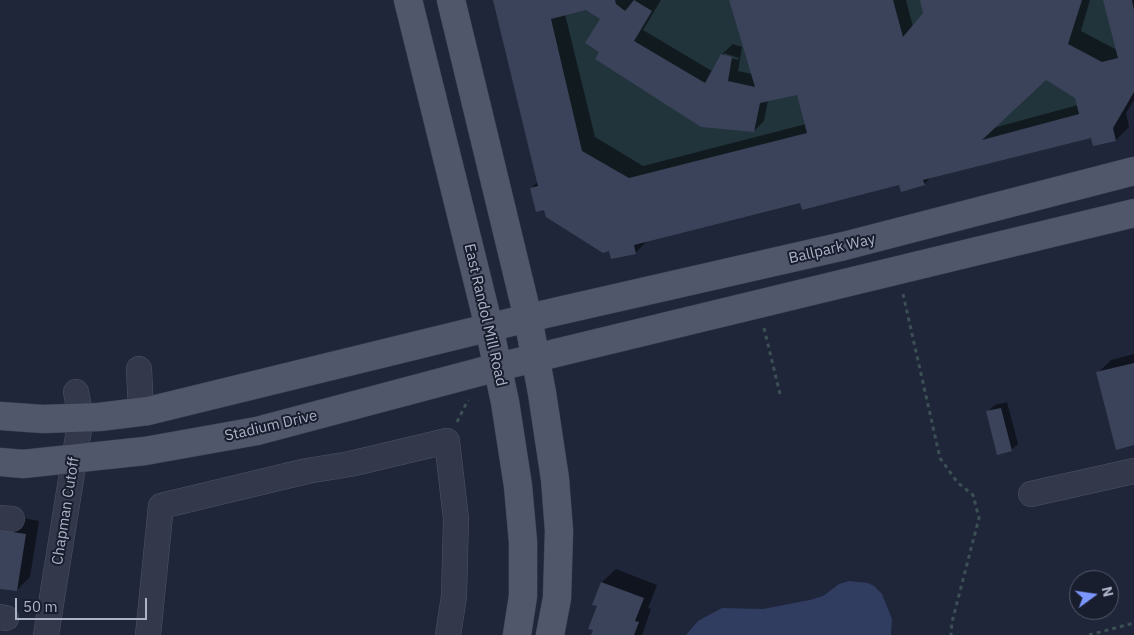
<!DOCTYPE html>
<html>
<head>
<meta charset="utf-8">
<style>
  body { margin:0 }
  #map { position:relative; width:1134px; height:635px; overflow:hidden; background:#1f263a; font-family:"IBM Plex Sans",sans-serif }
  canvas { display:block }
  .north { position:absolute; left:1069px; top:570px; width:50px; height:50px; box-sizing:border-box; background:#191e2e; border:1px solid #555a6b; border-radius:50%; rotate:76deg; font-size:14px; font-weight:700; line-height:20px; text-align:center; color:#aeb3c7 }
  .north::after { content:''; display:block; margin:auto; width:18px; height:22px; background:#7b97fe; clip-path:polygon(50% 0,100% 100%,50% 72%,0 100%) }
  .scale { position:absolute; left:15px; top:598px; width:132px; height:22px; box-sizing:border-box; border:2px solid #aeb3c7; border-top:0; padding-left:6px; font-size:15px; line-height:18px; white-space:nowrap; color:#aeb3c7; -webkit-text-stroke:4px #191e2e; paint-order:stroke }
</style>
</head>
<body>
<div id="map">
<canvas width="1134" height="635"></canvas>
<div class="north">N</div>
<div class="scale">50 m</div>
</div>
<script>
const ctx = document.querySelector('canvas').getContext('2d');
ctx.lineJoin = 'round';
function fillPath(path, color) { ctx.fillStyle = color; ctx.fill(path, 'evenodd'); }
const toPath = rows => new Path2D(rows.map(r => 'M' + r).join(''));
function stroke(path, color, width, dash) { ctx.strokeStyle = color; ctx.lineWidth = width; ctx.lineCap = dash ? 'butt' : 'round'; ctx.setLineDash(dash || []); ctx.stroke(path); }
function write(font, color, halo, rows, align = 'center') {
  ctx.font = font + ' "IBM Plex Sans",sans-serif'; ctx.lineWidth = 4; ctx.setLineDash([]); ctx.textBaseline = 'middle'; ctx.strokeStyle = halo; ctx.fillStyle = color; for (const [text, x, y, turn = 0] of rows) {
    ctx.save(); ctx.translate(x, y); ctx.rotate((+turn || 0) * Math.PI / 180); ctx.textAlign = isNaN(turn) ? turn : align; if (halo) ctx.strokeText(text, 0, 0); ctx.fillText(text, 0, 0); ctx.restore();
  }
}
const green = toPath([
  [493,0,1132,0,1134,10,1134,92,1113,128,1116,141,1093,146,1091,138,923,180,925,185,901,192,899,185,800,203,634,245,636,254,611,259,609,251,603,253,546,217,544,210,536,212,530,188,538,186]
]);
const water = toPath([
  [849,581,868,583,874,586,882,594,892,619,891,635,686,635,698,621,722,608,763,609,810,600,823,596,839,584]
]);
const shadow = toPath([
  [494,0,661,0,643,30,712,71,722,54,733,44,742,47,738,71,752,74,730,0,906,0,913,27,925,13,922,0,1090,0,1081,31,1117,50,1104,0,1134,0,1134,100,1126,113,1129,127,1116,140,1092,137,931,177,924,184,900,183,801,202,648,240,635,253,610,250,544,208,531,188,539,181],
  [586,8,602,18,600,52,754,131,764,121,768,100,797,93,806,124,643,166,595,137,565,14],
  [724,53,739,58,738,60,724,56],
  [1045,78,1076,97,1078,105,993,128],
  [1134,354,1134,444,1098,373,1111,360],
  [1007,402,1018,444,1011,450,988,411,995,405],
  [0,514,39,521,30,577,17,590,0,587],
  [616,569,657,585,648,608,651,609,642,635,592,635,598,605,594,605,602,582]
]);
const building = toPath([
  [493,0,615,0,616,4,625,11,634,0,652,11,634,41,705,83,721,54,732,57,728,81,755,87,729,0,893,0,903,37,923,13,920,0,1082,0,1068,44,1102,62,1118,58,1103,0,1132,0,1134,10,1134,92,1113,128,1116,141,1093,146,1091,138,923,180,925,185,901,192,899,185,802,210,800,203,634,245,636,254,611,259,609,251,603,253,546,217,544,210,536,212,530,188,538,186],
  [586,10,600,19,585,43,599,52,595,59,701,127,754,132,760,103,797,95,807,133,629,178,582,151,551,19],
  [1046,80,1075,98,1079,114,982,140],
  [1134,363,1134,445,1116,450,1096,372],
  [1001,408,1012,451,997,455,986,411],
  [0,530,26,534,17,591,0,589],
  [601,582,644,598,635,621,639,622,634,635,591,635,593,630,588,629,597,606,592,605]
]);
const path = toPath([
  [903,294,940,458,957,482,973,495,979,518,952,622,951,635],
  [764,328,780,394],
  [457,422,468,400],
  [1089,635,1134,623]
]);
const minor = toPath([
  [139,369,141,411],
  [1031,494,1134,471],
  [0,518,12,519],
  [0,617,6,618],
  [46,635,81,417,76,392],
  [148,635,161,506,307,471,350,464,447,441,456,519,454,596,448,635]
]);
const major = toPath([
  [408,0,489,327,505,402,518,486,523,542,523,596,517,635],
  [451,0,528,318,542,393,555,479,559,531,557,598,550,635],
  [0,416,43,419,99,417,148,411,528,318,844,246,1134,171],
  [0,462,23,464,145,451,257,431,498,367,1134,213]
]);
const streetNames = [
  ["Ballpark Way",832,249,-13],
  ["East Randol Mill Road",485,315,77],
  ["Stadium Drive",271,426,-13],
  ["Chapman Cutoff",66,511,-81]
];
fillPath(green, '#21333b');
fillPath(water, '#303c60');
fillPath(shadow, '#0007');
fillPath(building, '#3b435a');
stroke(minor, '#4e5365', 26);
stroke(major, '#3d4254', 29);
stroke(path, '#3c4f55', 3, [4, 4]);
stroke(minor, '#33394a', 25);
stroke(major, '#51576a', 28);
write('15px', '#aeb3c7', '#191e2e', streetNames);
</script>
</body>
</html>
